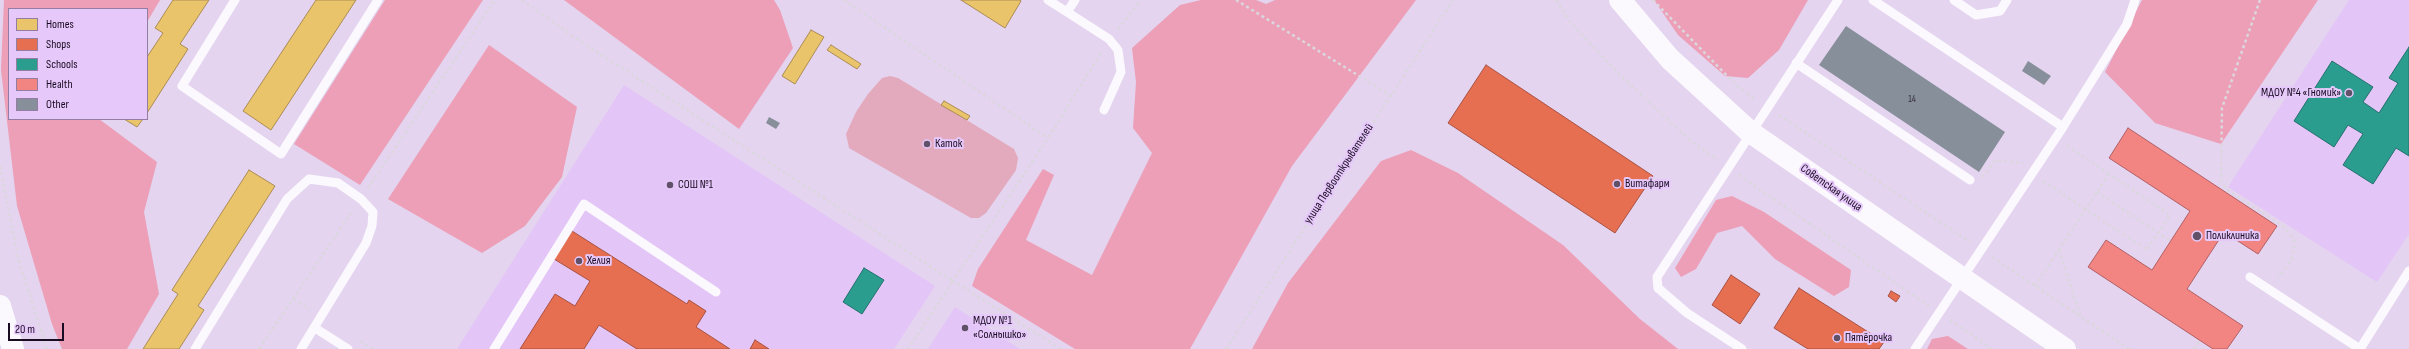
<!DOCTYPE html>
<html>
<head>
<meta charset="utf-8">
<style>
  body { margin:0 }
  #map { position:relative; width:2409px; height:349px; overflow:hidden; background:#e4d4ef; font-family:"Sofia Sans Condensed",sans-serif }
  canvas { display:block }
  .legend { position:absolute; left:8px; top:8px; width:140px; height:112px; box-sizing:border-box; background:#e6c9fa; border:1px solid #947da3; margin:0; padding:5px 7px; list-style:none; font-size:12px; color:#190b21 }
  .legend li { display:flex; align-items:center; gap:8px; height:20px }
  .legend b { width:20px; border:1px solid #947da3 }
  .scale { position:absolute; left:8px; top:323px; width:56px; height:18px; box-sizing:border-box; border:2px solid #190b21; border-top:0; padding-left:5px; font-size:12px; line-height:14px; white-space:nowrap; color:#190b21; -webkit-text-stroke:3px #e6c9fa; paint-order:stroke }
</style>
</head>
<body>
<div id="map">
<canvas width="2409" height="349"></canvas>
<ul class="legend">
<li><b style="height:11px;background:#e9c46a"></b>Homes</li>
<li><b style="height:11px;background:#e76f51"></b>Shops</li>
<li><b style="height:11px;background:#2a9d8f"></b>Schools</li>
<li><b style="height:11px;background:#f28482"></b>Health</li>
<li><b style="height:11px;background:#878f9a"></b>Other</li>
</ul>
<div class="scale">20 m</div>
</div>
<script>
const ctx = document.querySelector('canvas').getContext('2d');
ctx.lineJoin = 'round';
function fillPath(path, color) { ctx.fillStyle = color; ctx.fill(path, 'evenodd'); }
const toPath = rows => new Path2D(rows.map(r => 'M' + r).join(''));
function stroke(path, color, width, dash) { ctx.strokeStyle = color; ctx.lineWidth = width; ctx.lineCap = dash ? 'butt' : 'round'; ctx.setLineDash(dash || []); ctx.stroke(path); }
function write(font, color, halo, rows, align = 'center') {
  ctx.font = font + ' "Sofia Sans Condensed",sans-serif'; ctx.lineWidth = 4; ctx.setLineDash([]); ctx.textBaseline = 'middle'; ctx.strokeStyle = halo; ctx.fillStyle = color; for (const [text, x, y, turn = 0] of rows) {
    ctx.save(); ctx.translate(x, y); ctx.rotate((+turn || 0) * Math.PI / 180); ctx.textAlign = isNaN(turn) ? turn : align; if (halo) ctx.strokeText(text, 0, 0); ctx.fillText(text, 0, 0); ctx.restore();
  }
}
const built = toPath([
  [2349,0,2409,0,2409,234,2377,282,2228,187],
  [624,85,935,286,894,349,457,349],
  [955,307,1020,349,928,349]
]);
const green = toPath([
  [890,76,898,78,1014,149,1018,158,1016,170,986,213,979,218,971,218,849,148,846,134,856,112,868,94,882,78]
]);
const forest = toPath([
  [4,0,160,0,147,22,147,9,9,9,9,119,99,119,157,162,144,212,159,294,127,349,62,349,52,324,17,206,1,70],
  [385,0,483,0,360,185,294,144],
  [564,0,774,0,780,10,793,48,739,129],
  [1201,0,1256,0,1266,4,1275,0,1416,0,1292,166,1190,349,1075,349,972,286,978,269,1043,169,1054,175,1026,240,1092,275,1152,153,1133,128,1136,82,1132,48,1180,5],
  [1654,0,1808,0,1779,50,1748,78,1725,76,1678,35],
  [2142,0,2318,0,2221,144,2155,123,2105,72],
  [489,45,577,107,562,177,525,226,482,253,388,199],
  [1411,150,1458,173,1563,245,1640,319,1678,349,1252,349,1288,283,1381,161],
  [1732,196,1764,212,1851,270,1849,287,1834,296,1775,259,1742,226,1717,233,1696,269,1681,277,1675,268,1716,200],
  [1948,336,1968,349,1927,349,1932,339]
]);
const homes = toPath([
  [173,0,209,0,180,44,188,49,147,113,147,57,163,33,155,28,173,0],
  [316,0,356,0,271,130,243,111,316,0],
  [961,0,1020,0,1021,1,1005,28,961,0],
  [811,30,824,37,795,84,782,76,811,30],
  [831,45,861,64,857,69,827,50,831,45],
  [944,101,970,116,967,120,941,105,944,101],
  [124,119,143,119,137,127,124,119],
  [249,170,275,186,198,306,204,310,179,349,143,349,178,294,172,290,249,170]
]);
const shops = toPath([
  [1486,65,1653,176,1615,233,1448,123,1486,65],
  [572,231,687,304,689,300,706,311,696,327,730,349,637,349,599,325,584,349,520,349,555,294,575,306,590,281,554,259,572,231],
  [1731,275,1760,294,1740,324,1712,305,1731,275],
  [1799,288,1884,342,1879,349,1808,349,1774,328,1799,288],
  [1891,291,1900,296,1896,302,1888,296,1891,291],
  [755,340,769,349,750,349,755,340]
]);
const schools = toPath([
  [2409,47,2409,156,2396,148,2373,184,2343,165,2363,134,2348,125,2334,147,2294,121,2332,61,2373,87,2363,102,2379,113,2398,83,2389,78,2409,47],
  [864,268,884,280,862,314,843,302,864,268]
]);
const health = toPath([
  [2128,128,2277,226,2258,254,2224,232,2187,289,2243,326,2227,349,2213,349,2088,267,2106,240,2152,270,2190,211,2109,158,2128,128]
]);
const building = toPath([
  [1846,26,2005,132,1979,172,1819,65],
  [2028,61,2051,76,2044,85,2022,71],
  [769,117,780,123,776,129,766,123]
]);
const path = toPath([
  [522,0,583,43,953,281,908,349],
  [844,0,1048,138],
  [1236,0,1390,95],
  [1556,0,1571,23,1621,76,1692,142,1718,160],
  [1653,0,1738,87,1756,100],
  [2260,0,2222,108,2221,180,2226,189,2283,226,2295,241,2292,259,2278,278],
  [1118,29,1141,0],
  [1779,115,1970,242],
  [0,166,18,258,47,349],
  [1739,175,1929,306],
  [1982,177,1996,160,2023,163],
  [2043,181,2147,250,2170,215,2066,145],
  [368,188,495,0],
  [2097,192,2170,241],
  [2059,250,2080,315],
  [1992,257,2129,349],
  [2035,286,2109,174],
  [293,299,310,309],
  [1950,320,1992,349],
  [360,341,373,349],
  [259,349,353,210],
  [1061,349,953,281,1048,138,1102,51],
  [1226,349,1453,0],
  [2194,349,2200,340]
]);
const lane = toPath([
  [235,0,182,86,281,154,378,0],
  [1048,0,1067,12,1075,0],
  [1873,0,2063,127],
  [1954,0,1976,15,2000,11,2007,0],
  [1067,12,1109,39,1118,50,1121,72,1104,110],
  [1796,63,1970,180],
  [2250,277,2360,349],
  [315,328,348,349],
  [195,349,287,199,309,179,338,183,361,199,373,212,372,226,366,243,301,349],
  [494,349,584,204,716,292],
  [1742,349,1687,313,1658,288,1657,277,1838,0],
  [1915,349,2063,127,2127,24,2135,0],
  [2360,349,2409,271]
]);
const secondary = toPath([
  [1620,0,1670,59,1750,132,2065,349],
  [0,306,13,349]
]);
const markers = [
  [2349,93,4,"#605169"],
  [927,144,4,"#605169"],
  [1617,184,4,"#605169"],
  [670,185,4,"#605169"],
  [2197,236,5,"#605169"],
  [579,261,4,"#605169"],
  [965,328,4,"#605169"],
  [1837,338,4,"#605169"]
];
const numberNames = [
  ["14",1912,99]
];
const poiNames = [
  ["МДОУ №4 «Гномик»",2341,93,"right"],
  ["Каток",935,144],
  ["Витафарм",1625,184],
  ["СОШ №1",678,185],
  ["Поликлиника",2206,236],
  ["Хелия",587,261],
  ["МДОУ №1",973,321],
  ["«Солнышко»",973,335],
  ["Пятёрочка",1845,338]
];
const streetNames = [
  ["улица Первооткрывателей",1339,174,-57],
  ["Советская улица",1831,188,35]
];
fillPath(built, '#e3c5f7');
fillPath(green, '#e3a9bc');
fillPath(forest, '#ec9fb6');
fillPath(homes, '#e9c46a');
stroke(homes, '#ab8c54', 1);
fillPath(shops, '#e76f51');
stroke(shops, '#a95143', 1);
fillPath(schools, '#2a9d8f');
stroke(schools, '#25716e', 1);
fillPath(health, '#f28482');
stroke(health, '#b16065', 1);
fillPath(building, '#878f9a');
stroke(path, '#dcd7df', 2.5, [3, 3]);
stroke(lane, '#fbf9fd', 9);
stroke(secondary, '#fbf9fd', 22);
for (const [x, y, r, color] of markers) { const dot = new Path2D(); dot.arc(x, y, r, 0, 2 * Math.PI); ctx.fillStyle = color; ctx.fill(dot); stroke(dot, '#e6c9fa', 1.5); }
write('10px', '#342c3f', null, numberNames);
write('12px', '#190b21', '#e6c9fa', poiNames, 'left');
write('12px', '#190b21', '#e6c9fa', streetNames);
</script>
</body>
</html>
